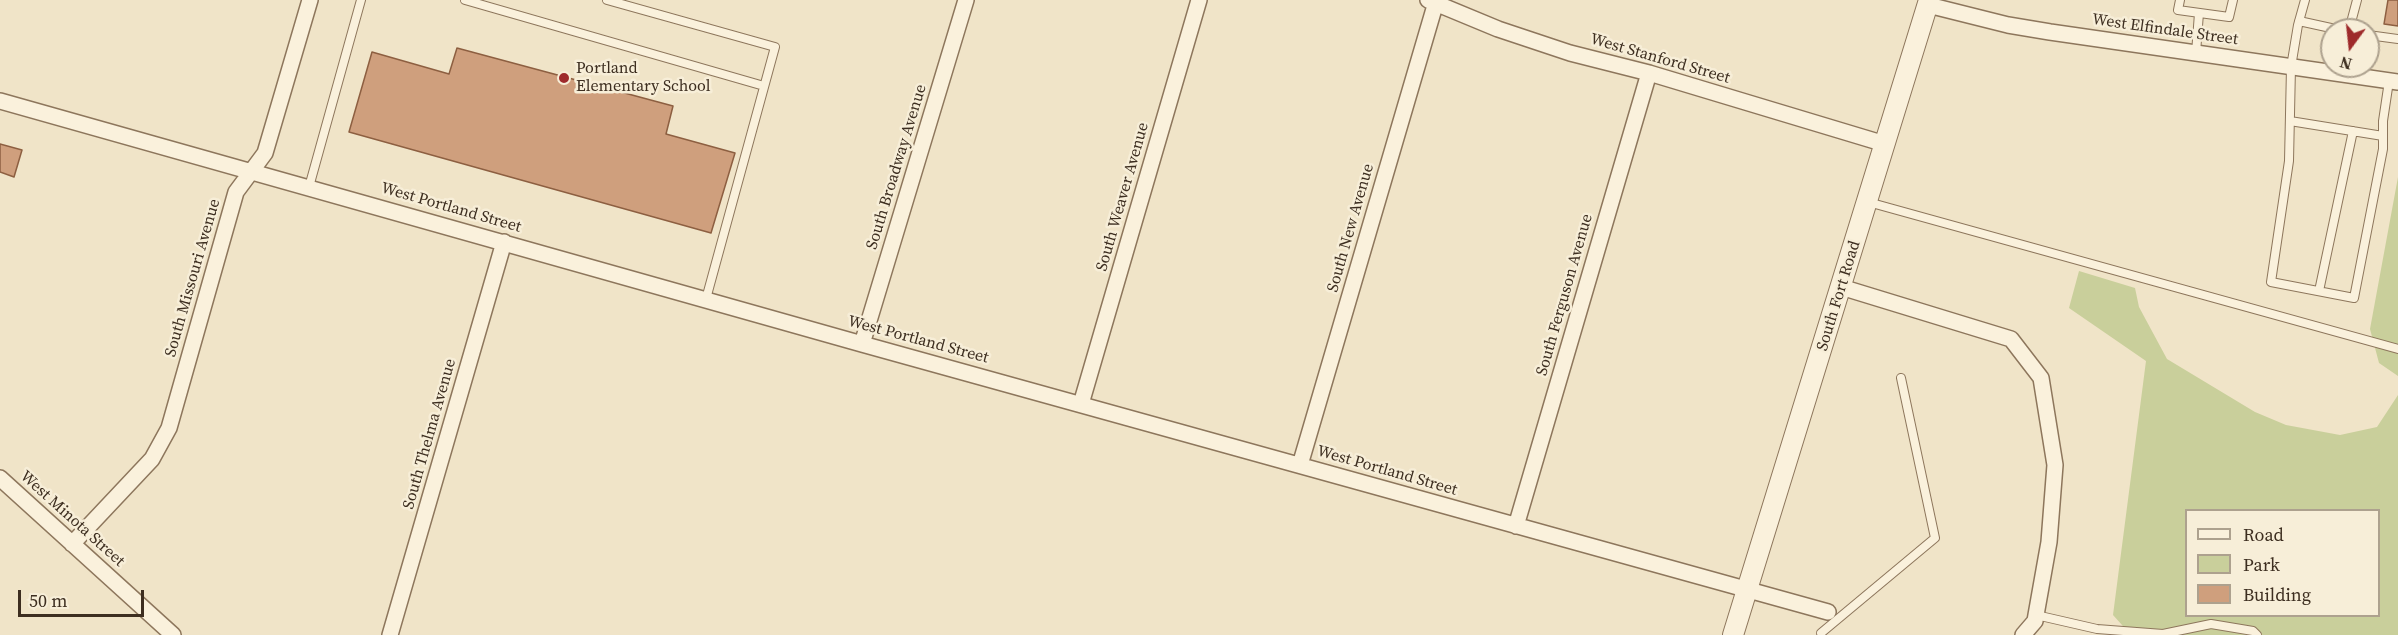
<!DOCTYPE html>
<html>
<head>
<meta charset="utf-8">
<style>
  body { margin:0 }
  #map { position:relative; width:2398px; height:635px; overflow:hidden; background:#f0e4c8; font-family:"Source Serif 4",serif }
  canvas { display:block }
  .legend { position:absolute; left:2185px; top:509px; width:195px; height:108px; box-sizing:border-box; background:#f7eed8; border:2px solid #ada18e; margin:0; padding:8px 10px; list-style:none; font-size:18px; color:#3d2e20 }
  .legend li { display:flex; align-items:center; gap:12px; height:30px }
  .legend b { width:30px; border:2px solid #ada18e }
  .north { position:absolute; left:2320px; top:18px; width:60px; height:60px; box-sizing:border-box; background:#f7eed8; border:2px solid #ada18e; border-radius:50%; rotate:195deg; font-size:16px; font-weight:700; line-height:24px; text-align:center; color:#3d2e20 }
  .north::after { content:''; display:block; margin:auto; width:21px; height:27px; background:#9e2a2b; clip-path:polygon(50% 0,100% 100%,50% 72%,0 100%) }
  .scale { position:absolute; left:18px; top:590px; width:126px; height:27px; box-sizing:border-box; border:3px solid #3d2e20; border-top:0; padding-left:8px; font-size:18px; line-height:21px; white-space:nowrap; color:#3d2e20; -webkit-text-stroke:4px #f7eed8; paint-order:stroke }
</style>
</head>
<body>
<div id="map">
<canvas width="2398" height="635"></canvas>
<ul class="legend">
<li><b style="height:8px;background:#faf1dc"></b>Road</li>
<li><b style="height:16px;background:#c9cf9b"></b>Park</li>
<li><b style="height:16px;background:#cf9f7d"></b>Building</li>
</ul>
<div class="north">N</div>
<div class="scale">50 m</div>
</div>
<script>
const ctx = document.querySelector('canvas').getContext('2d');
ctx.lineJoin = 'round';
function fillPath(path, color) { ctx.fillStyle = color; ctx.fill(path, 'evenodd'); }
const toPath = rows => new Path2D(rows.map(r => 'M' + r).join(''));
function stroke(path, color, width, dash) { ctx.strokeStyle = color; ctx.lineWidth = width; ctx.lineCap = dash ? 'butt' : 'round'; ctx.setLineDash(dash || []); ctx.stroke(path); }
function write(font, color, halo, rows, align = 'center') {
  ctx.font = font + ' "Source Serif 4",serif'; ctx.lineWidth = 5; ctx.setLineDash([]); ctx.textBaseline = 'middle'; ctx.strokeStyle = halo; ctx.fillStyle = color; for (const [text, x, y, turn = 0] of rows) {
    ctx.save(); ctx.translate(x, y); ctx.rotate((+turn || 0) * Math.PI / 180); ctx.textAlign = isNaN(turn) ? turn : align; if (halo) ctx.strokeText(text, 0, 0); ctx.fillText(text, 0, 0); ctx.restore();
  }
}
const green = toPath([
  [2398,177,2398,376,2379,363,2370,329],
  [2079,271,2135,288,2139,307,2167,359,2255,412,2286,425,2340,435,2377,427,2398,395,2398,635,2131,635,2113,615,2146,361,2069,308],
  [2186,510,2378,510,2378,616,2186,616]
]);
const building = toPath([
  [2388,0,2398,0,2398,26,2384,24,2388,0],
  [457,48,673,106,666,134,735,153,711,233,349,132,372,52,449,74,457,48],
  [0,144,22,150,14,177,0,172,0,144]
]);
const service = toPath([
  [465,0,764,86],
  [607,0,775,47,706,299],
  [2180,0,2178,10,2229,17,2233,0],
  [2305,0,2298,25,2291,67,2289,161,2271,282,2354,298,2383,149,2383,121,2389,81],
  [2299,21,2340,30],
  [2349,30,2357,0],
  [2368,35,2398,39],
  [2196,53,2199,13],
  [2290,121,2383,136],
  [309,187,361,0],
  [1868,202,2398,349],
  [2319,291,2353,131],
  [2036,615,2097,629,2163,634,2211,624,2253,631,2257,635],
  [1821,633,1935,538,1901,378]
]);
const minor = toPath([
  [1428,0,1498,29,1570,53,1649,73,1885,144],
  [1928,5,2008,25,2050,32,2398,82],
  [0,101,862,344,1828,612],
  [1841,287,2011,339,2041,378,2055,465,2049,542,2036,615,2035,621,2023,635],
  [862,344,966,0],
  [1081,404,1199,0],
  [1300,465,1436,2],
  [0,478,173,635],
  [1516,526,1649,73],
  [72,544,152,459,169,428,236,192,265,153,310,0],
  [390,635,504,242]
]);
const tertiary = toPath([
  [1733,635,1929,0]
]);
const markers = [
  [564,78,6,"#9e2a2b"]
];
const streetNames = [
  ["West Elfindale Street",2165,30,8],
  ["West Stanford Street",1660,59,16],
  ["South Broadway Avenue",897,167,-73],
  ["South Weaver Avenue",1123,197,-74],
  ["West Portland Street",451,208,16],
  ["South New Avenue",1351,228,-74],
  ["South Missouri Avenue",193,278,-74],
  ["South Ferguson Avenue",1565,295,-74],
  ["South Fort Road",1839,296,-73],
  ["West Portland Street",918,340,15],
  ["South Thelma Avenue",430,434,-74],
  ["West Portland Street",1387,471,16],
  ["West Minota Street",72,519,42]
];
const poiNames = [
  ["Portland",576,69],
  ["Elementary School",576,87]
];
fillPath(green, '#c9cf9b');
fillPath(building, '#cf9f7d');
stroke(building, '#8d5f41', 1.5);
stroke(service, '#8d765c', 10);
stroke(minor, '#8d765c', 18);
stroke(tertiary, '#8d765c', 22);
stroke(service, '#faf1dc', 8);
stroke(minor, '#faf1dc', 15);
stroke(tertiary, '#faf1dc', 20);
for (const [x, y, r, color] of markers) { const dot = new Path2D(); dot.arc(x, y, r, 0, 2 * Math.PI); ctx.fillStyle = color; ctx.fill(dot); stroke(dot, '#f7eed8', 2); }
write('16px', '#3d2e20', '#f7eed8', streetNames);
write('16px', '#3d2e20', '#f7eed8', poiNames, 'left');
</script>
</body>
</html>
